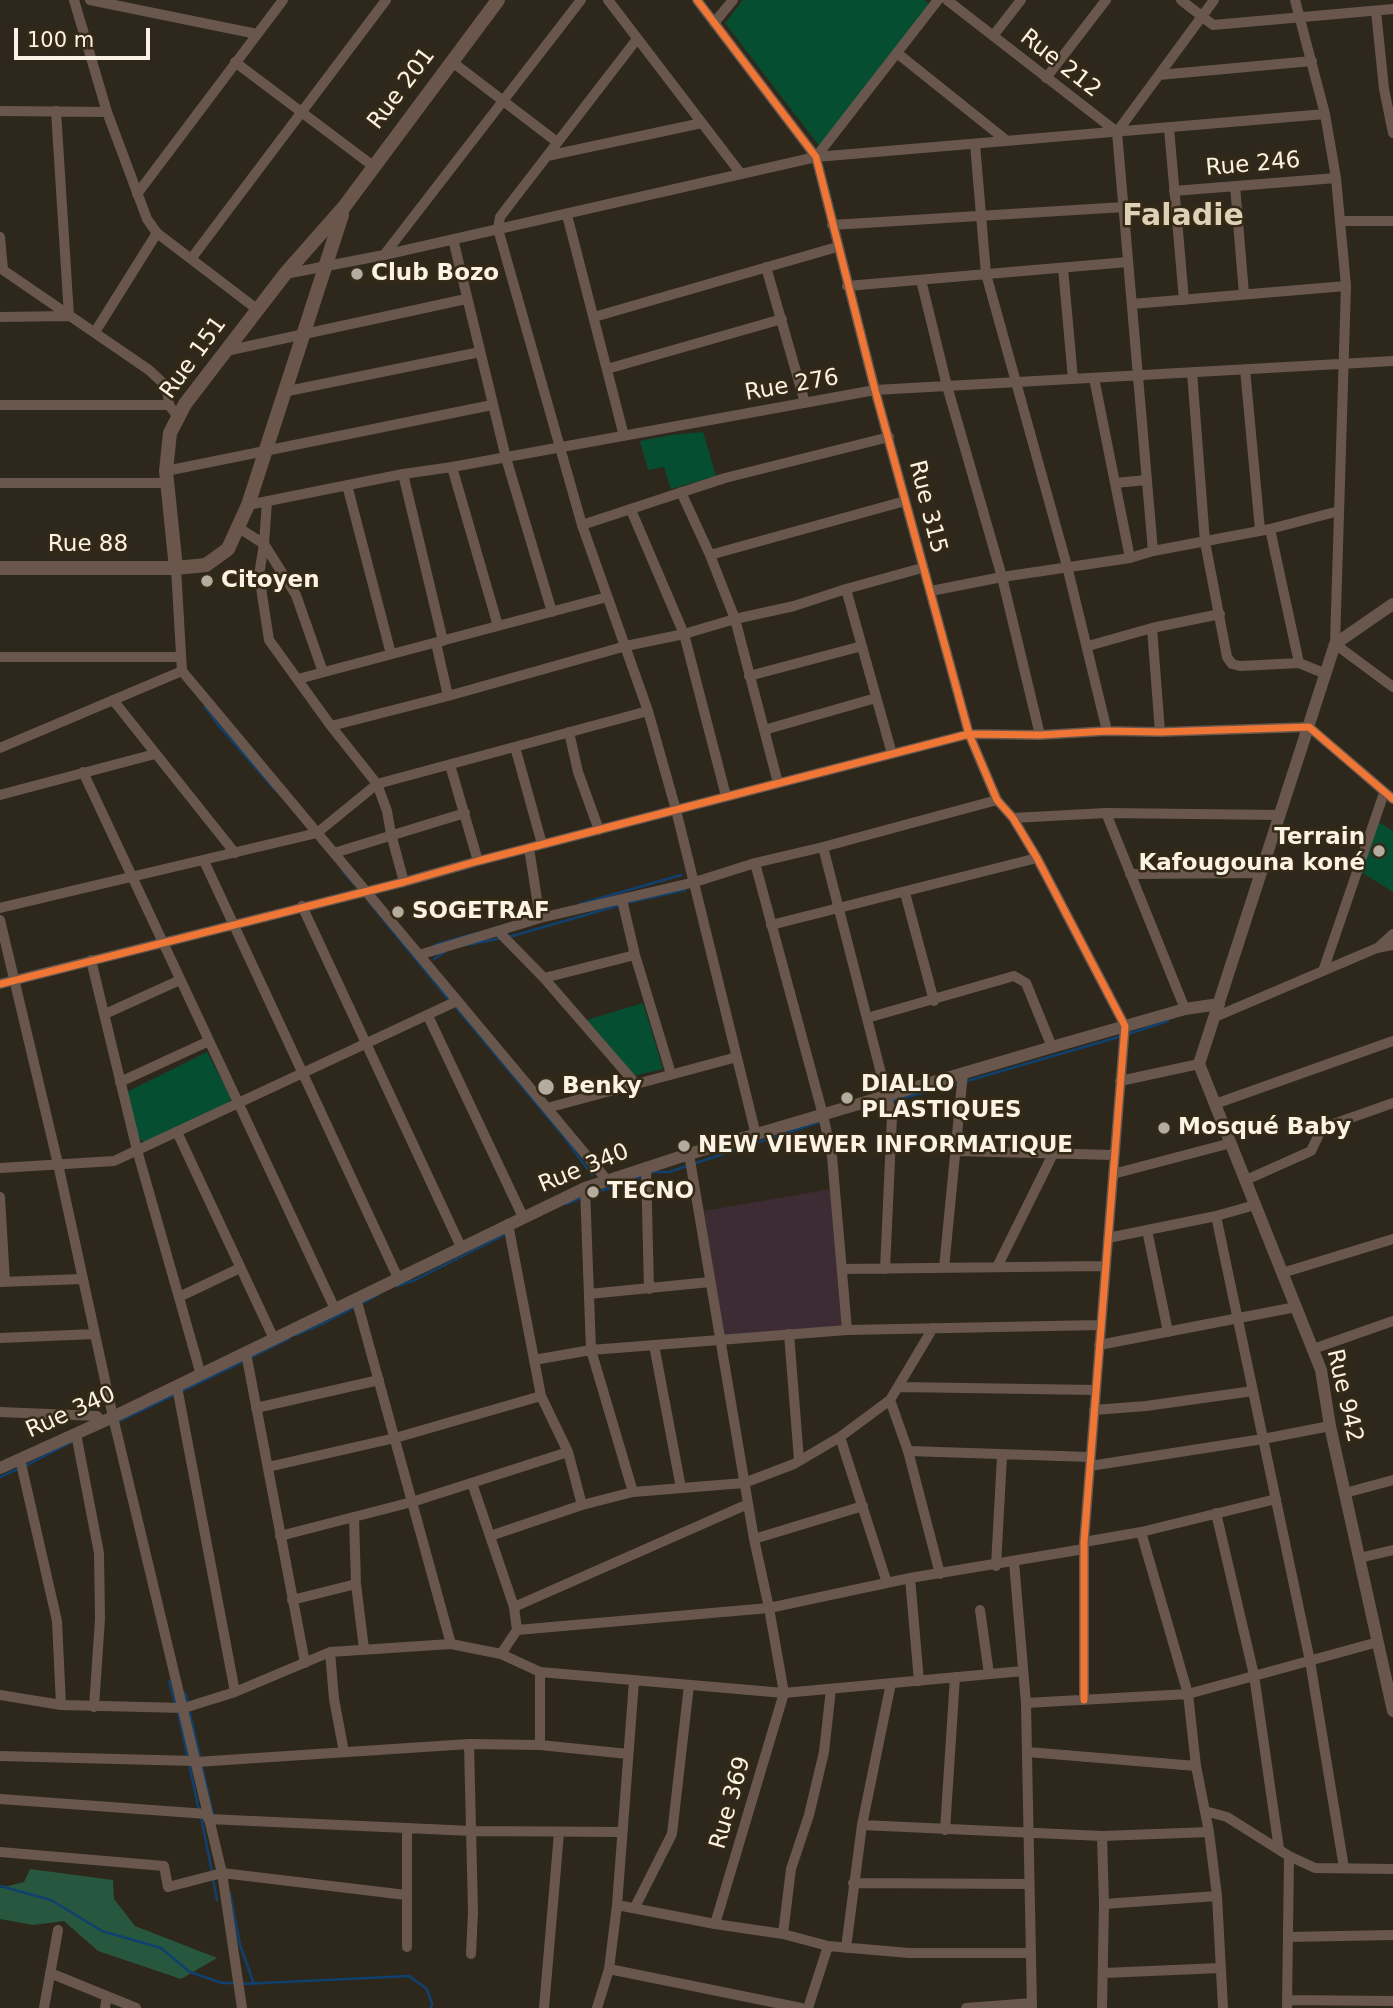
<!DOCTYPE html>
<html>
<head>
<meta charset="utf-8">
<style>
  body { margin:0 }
  #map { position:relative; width:1393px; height:2008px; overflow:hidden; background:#2e281c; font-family:"DejaVu Sans",sans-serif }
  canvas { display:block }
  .scale { position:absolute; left:14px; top:28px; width:136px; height:32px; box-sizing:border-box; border:4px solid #faf3e6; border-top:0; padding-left:9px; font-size:21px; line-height:24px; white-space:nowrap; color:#faf3e6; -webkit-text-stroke:5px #352a15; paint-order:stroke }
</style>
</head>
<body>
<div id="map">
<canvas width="1393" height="2008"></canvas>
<div class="scale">100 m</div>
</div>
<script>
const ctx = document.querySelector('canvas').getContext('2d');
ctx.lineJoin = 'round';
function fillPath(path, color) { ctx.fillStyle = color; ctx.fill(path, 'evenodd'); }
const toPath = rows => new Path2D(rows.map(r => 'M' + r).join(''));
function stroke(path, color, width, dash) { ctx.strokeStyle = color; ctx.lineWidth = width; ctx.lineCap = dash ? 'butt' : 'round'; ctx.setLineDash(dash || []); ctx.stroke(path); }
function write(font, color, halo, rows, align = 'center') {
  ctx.font = font + ' "DejaVu Sans",sans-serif'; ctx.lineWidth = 5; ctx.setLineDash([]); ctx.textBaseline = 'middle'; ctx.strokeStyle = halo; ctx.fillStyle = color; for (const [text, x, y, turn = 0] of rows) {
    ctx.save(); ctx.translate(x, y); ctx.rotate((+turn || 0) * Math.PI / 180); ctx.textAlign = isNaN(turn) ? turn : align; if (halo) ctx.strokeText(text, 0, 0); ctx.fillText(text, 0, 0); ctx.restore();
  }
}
const commercial = toPath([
  [831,1189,842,1329,724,1336,704,1211]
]);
const green = toPath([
  [743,0,924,0,929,4,820,147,725,23],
  [703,432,716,476,671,489,664,467,648,470,640,441,671,435],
  [1378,822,1393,831,1393,892,1358,870],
  [643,1003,663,1069,633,1076,583,1021],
  [207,1052,231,1098,228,1104,146,1143,138,1138,127,1092]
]);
const forest = toPath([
  [30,1869,113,1880,114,1899,135,1926,217,1958,181,1979,98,1951,64,1921,33,1925,0,1919,0,1888,24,1882]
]);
const stream = toPath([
  [205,707,220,727,275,790],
  [342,870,354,884],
  [369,902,449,1000],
  [626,903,685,890],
  [580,904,681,875],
  [509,937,620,905],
  [435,945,476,933],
  [467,945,502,938],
  [434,959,445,952],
  [454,1005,565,1138,592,1175],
  [1128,1034,1168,1021],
  [967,1081,1122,1036],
  [892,1101,960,1083],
  [651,1172,669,1172,822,1121],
  [589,1194,622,1185,642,1176],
  [566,1204,583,1197],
  [397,1286,415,1280,508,1233],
  [296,1335,324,1323,378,1295],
  [250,1358,290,1338],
  [180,1392,244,1361],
  [117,1422,174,1395],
  [25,1466,76,1440],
  [0,1477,20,1468],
  [169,1681,176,1705],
  [185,1693,188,1702],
  [189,1709,213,1815],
  [178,1711,199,1811],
  [201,1817,212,1872],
  [213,1879,217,1900],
  [0,1886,51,1900,102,1931,161,1948,190,1972,222,1983,235,1983],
  [230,1893,240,1945,254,1984],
  [241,1984,409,1976,427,1989,432,2004,431,2008]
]);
const minor = toPath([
  [74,0,107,112,147,219,157,233,258,310],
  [90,0,257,34],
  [608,0,741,174],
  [697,0,816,157,875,390,969,734,997,800,1013,818,1037,858,1125,1026,1084,1542,1084,1700],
  [947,0,1117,132],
  [1181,0,1213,25,1393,9],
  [1295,0,1325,114,1336,178,1346,286,1335,644,1393,687],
  [1376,11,1384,89,1393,133],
  [714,23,733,0],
  [993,36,1021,0],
  [637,39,500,217,498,229,582,525,648,711,676,810,756,1135],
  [897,53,1007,141],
  [451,61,557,142],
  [235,62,373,166],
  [1159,75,1312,61],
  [1046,78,1106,0],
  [0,111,107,112],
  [1169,128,1184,300],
  [1117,132,1153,551],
  [1117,132,1214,0],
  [975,144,986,274,1067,566,1107,731],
  [547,156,702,123],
  [816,157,938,0],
  [1235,186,1244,294],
  [1174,191,1336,178],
  [137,194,283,0],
  [567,215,624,436],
  [1340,221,1393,221],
  [832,225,1124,207],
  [0,237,3,270],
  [453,239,506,458,552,612],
  [384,255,581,0],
  [191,259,386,0],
  [766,267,805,403],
  [0,268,149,370,163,383,168,395,169,405,178,417],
  [1063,268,1073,379],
  [285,274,384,255,816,157,1325,114],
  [921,280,947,386,1002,577,1040,735],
  [847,286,1128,262],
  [1132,304,1346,286],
  [0,317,69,316,56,111],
  [594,317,837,247],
  [95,332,157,233],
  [226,351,466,299],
  [607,369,782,319],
  [1245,369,1260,530],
  [1192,372,1205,542,1227,657,1232,664,1240,666,1299,663,1326,674],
  [1094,378,1130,558],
  [283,392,480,352],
  [0,405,169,405],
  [452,467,498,626],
  [166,471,492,405],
  [403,474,443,641],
  [0,483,166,483],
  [1115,483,1147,480],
  [347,485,391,654],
  [681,492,710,555,735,619,778,783],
  [267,501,264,544,296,595,323,672],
  [248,505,403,474,452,467,875,390,1393,361],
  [631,510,684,634,726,796],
  [582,525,725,478,889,437],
  [239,528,264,544,259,575,269,640,331,726,377,784,387,811,391,834,404,882],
  [1270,529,1299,663],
  [710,555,905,501],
  [176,568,182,671,607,1180],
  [846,589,892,754],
  [931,591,1002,577,1130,558,1153,551,1270,529,1339,511],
  [1152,628,1160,732],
  [436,643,448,696],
  [1088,646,1152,628,1220,614],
  [0,657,181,657],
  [749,676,862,646],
  [298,679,607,597],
  [113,700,235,853],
  [331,726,448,696,626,646,684,634,735,619,794,606,846,589,922,568],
  [764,730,876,698],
  [569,732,578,772,599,830],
  [515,747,542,844],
  [0,748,182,671],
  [450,765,478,861],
  [83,772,335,1309],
  [0,795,155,754],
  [1106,813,1185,1009],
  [1013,818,1106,813,1280,815],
  [823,847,892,1116,885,1269],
  [529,848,540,918],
  [334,853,465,813],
  [204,861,398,1278],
  [755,863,823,1115,832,1156,847,1330],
  [1130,874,1261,873],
  [905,893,934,1001],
  [622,900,635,955,671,1074],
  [302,906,461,1247],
  [0,908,317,833,377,784,648,711],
  [0,920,58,1164,113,1417,222,1873,242,2008],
  [771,925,1037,858],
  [499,932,544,978,635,1083],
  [1378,948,1393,934],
  [419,955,540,918,695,882,755,863,823,847,997,800],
  [91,960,137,1150,201,1375],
  [1323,971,1384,793],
  [544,978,635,955],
  [0,984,404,882,478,861,969,734,1040,735,1107,731,1160,732,1309,727,1393,799],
  [105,1014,180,980],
  [428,1016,523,1217],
  [1215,1017,1377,948,1393,945],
  [867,1018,1014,976,1026,983,1052,1047],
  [1120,1081,1199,1064],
  [120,1082,209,1041],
  [1215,1104,1393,1041],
  [547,1108,737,1057],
  [177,1132,274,1339],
  [955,1151,1114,1155],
  [689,1154,754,1539,769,1608,784,1693,715,1924],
  [646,1167,649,1289],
  [0,1168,114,1161,457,1001],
  [1113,1174,1231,1143],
  [1246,1180,1311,1151,1322,1128,1393,1103],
  [585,1188,591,1350,633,1492],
  [0,1197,5,1282],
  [1216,1216,1310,1661,1344,1868],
  [508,1224,541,1396,568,1452,582,1505],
  [1147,1230,1168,1332],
  [1108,1238,1216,1216,1255,1205],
  [997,1267,1054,1152],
  [944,1268,963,1073],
  [842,1269,1105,1266],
  [1282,1273,1393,1239],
  [0,1282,83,1279],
  [589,1294,710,1282],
  [179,1297,240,1268],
  [356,1298,451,1644],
  [789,1334,799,1460],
  [0,1338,95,1334],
  [654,1345,681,1488],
  [1099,1345,1296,1307],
  [1313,1349,1393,1321],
  [246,1353,305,1663],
  [534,1360,591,1350,847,1330,1101,1325],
  [177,1387,235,1692],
  [899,1387,1096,1390],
  [890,1400,908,1451,940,1574],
  [256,1408,379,1380],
  [1094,1410,1146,1406,1253,1391],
  [0,1412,97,1416,102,1422],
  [76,1434,99,1553,100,1619,94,1707],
  [840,1437,887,1583],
  [908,1451,1090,1457],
  [20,1459,57,1621,61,1705],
  [1090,1466,1263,1439,1330,1426],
  [268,1467,395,1438,541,1396],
  [472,1483,514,1607,517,1630,501,1654],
  [1345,1493,1393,1480],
  [1216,1513,1254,1675,1279,1849],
  [354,1517,356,1584,364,1649],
  [1141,1532,1188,1694,1196,1766,1209,1832,1217,1896,1223,2008],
  [280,1536,412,1502,568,1452],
  [490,1536,582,1505,633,1492,744,1483,794,1464,840,1437,890,1400,933,1328],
  [754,1539,863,1506],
  [1084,1542,1141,1532,1276,1499],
  [1359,1558,1393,1550],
  [1014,1562,1026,1703,1032,2008],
  [996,1566,1002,1456],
  [910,1578,919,1681],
  [292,1600,356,1584],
  [514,1607,748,1504],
  [980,1610,989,1674],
  [517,1630,769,1608,910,1578,1084,1549],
  [330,1652,334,1699,344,1752],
  [0,1695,61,1705,184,1708,235,1692,330,1652,451,1644,501,1654,540,1672,784,1693,1023,1671],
  [1026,1703,1188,1694,1378,1642],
  [469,1744,473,1912,471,1954],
  [540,1745,540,1672],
  [1028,1752,1196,1766],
  [0,1756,195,1761],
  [196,1762,469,1744,540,1745,628,1754],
  [0,1799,207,1814],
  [1205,1811,1227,1817,1289,1856,1315,1868,1393,1869],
  [208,1819,472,1831,622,1832],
  [862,1825,1102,1836,1209,1832],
  [407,1828,407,1947],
  [945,1830,955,1677],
  [0,1852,164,1866,168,1887,222,1873,406,1895],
  [853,1883,1029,1884],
  [1104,1904,1217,1896],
  [617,1905,715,1924,783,1934,828,1946,909,1953,1030,1953],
  [635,1907,672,1834,689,1685],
  [783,1934,791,1869,809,1815,824,1752,831,1689],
  [1288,1937,1393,1935],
  [846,1948,862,1825,891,1683],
  [609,1969,801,2008],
  [50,1973,136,2008],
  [1104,1973,1220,1968],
  [1287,2000,1393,2001],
  [44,2008,58,1930],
  [105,2008,107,1996],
  [544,2008,559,1833],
  [597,2008,609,1969,617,1905,634,1681],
  [808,2008,828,1946],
  [966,2008,1032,2003],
  [1102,2008,1104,1904,1102,1836],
  [1287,2008,1289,1856]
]);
const tertiary = toPath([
  [1393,604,1335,644,1199,1064,1321,1370,1330,1426,1393,1711],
  [0,1468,113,1417,585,1188,689,1154,1052,1047,1185,1009,1219,1004]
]);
const secondary = toPath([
  [0,568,176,568,206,565,228,549,248,505,342,215],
  [176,568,166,471,170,433,185,404,285,274,344,207,498,0]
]);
const cycleway = toPath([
  [697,0,816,157,875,390,969,734,997,800,1013,818,1037,858,1125,1026,1084,1542,1084,1700],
  [0,984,404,882,478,861,969,734,1040,735,1107,731,1160,732,1309,727,1393,799]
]);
const markers = [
  [357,274,7,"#b3ac9f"],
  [207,581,7,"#b3ac9f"],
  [1379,851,7,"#b3ac9f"],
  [398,912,7,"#b3ac9f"],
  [546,1087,9,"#b3ac9f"],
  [847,1098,7,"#b3ac9f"],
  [1164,1128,7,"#b3ac9f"],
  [684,1146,7,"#b3ac9f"],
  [593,1192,7,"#b3ac9f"]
];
const streetNames = [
  ["Rue 212",1060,64,38],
  ["Rue 201",402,89,-53],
  ["Rue 246",1253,165,-5],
  ["Rue 151",194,358,-54],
  ["Rue 276",792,386,-10],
  ["Rue 315",927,507,76],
  ["Rue 88",88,545],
  ["Rue 340",584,1169,-22],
  ["Rue 942",1344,1396,77],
  ["Rue 340",71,1413,-24],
  ["Rue 369",731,1803,-74]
];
const poiNames = [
  ["Club Bozo",371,274],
  ["Citoyen",221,581],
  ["Terrain",1365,838,"right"],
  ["Kafougouna koné",1365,864,"right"],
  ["SOGETRAF",412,912],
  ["DIALLO",861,1085],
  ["PLASTIQUES",861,1111],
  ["Benky",562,1087],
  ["Mosqué Baby",1178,1128],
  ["NEW VIEWER INFORMATIQUE",698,1146],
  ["TECNO",607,1192]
];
const districtNames = [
  ["Faladie",1183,217]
];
fillPath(commercial, '#3d2c33');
fillPath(green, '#064e32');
fillPath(forest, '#27583f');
stroke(stream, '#10416e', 2.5);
stroke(minor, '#69574e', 10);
stroke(tertiary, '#69574e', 12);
stroke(secondary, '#6b564c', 14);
stroke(cycleway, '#f07635', 7);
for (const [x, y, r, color] of markers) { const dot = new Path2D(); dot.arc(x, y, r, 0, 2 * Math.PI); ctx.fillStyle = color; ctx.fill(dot); stroke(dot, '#352a15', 2.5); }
write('23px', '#faf3e6', '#352a15', streetNames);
write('bold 23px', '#faf3e6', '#352a15', poiNames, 'left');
write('bold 30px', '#ded1b7', '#352a15', districtNames);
</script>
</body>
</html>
